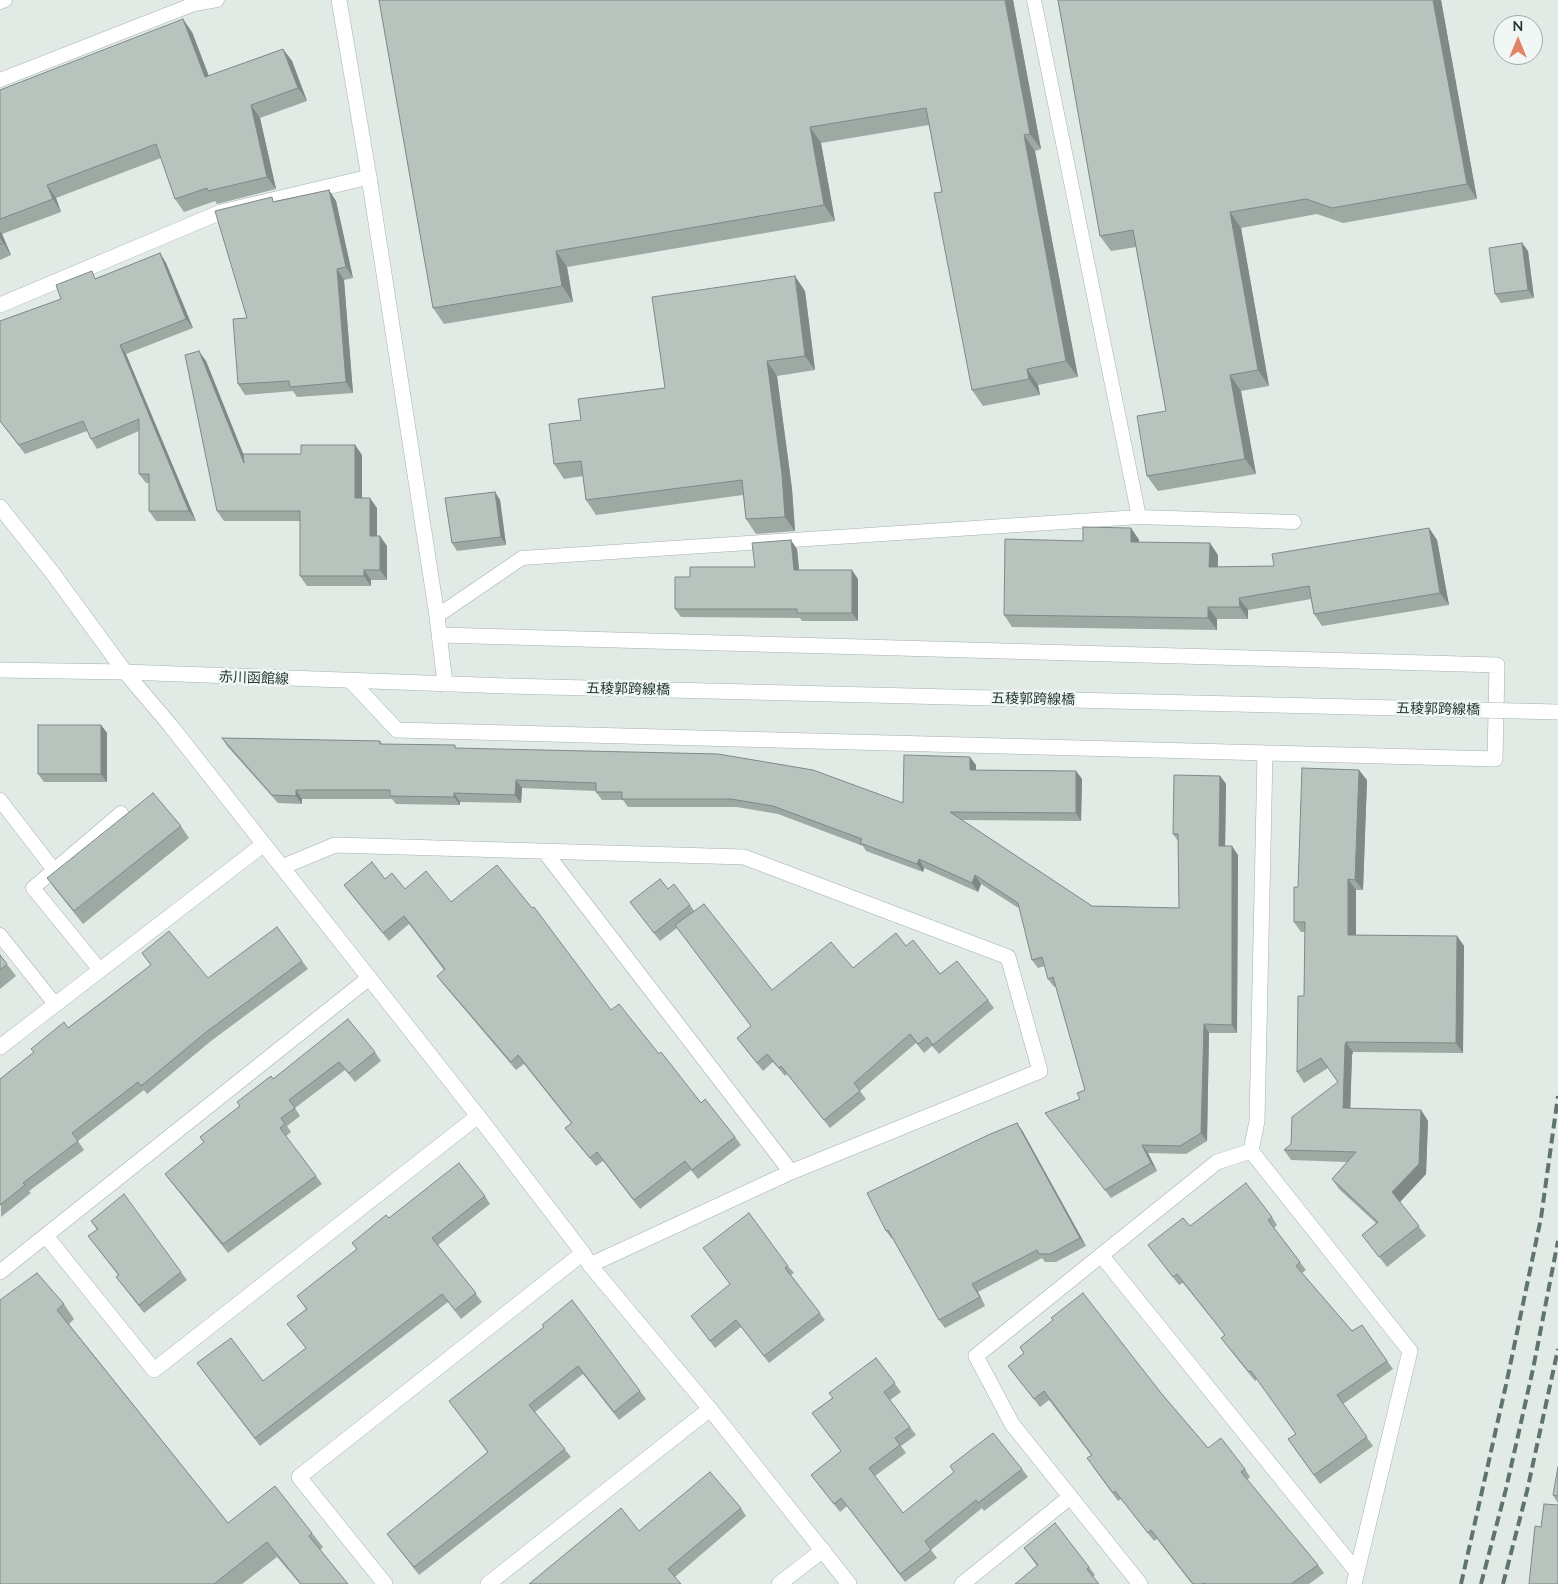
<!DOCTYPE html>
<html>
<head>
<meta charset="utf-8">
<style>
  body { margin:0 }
  #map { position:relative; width:1558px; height:1584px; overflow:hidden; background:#e1eae5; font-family:Lato,sans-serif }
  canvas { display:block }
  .north { position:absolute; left:1493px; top:15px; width:50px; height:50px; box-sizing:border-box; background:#f1f7f4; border:1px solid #9faba6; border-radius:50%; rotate:0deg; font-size:14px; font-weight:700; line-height:20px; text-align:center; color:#233832 }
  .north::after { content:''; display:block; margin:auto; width:18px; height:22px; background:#e28267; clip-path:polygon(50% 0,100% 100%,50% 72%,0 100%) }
</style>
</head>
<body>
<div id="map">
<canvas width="1558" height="1584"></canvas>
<div class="north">N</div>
</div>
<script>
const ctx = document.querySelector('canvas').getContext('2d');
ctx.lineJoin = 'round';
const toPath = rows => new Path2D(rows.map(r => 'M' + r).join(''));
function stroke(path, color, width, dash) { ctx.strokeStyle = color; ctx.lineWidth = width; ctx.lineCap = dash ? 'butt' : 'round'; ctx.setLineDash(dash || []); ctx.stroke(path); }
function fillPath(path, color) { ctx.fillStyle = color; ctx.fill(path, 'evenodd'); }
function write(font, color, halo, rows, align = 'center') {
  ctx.font = font + ' Lato,"Noto Sans JP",sans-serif'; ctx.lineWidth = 5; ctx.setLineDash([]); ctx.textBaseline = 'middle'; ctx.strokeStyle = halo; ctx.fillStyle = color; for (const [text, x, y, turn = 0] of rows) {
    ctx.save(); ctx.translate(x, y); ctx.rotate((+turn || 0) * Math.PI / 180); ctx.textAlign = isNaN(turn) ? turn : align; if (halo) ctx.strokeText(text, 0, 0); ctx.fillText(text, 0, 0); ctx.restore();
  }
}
const service = toPath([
  [1034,0,1139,517],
  [0,2,5,0],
  [0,80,194,4,217,0],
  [437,616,522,558,1139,517,1294,522],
  [0,800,54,870],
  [0,935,55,1004],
  [100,970,33,888,121,813]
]);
const minor = toPath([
  [0,305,221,212,369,177],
  [351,681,397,730,1495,759,1497,665,440,635],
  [1265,755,1257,1121,1251,1151,1410,1351,1354,1584],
  [545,852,791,1172],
  [282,867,335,845,744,857,1008,957,1040,1071,791,1172,590,1265],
  [0,1047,264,844],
  [46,1236,154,1370,478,1116],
  [1101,1255,1357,1572],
  [0,1272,369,978],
  [385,1584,299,1477,583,1253],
  [488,1584,710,1409],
  [779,1584,823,1550],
  [962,1584,1070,1497],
  [1140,1584,1012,1424,976,1356,1217,1162,1251,1151]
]);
const tertiary = toPath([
  [339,0,369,177,437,616,445,684],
  [0,507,51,571,125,672,170,725,478,1116,583,1253,590,1265,710,1409,849,1584]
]);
const secondary = toPath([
  [0,670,125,672,507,686]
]);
const rail = toPath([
  [1461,1584,1506,1385,1541,1218,1558,1096],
  [1481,1584,1506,1489,1533,1369,1558,1241],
  [1503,1584,1527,1491,1558,1349]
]);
const secondaryBridge = toPath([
  [507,686,1558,712]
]);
const wall = toPath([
  [379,0,1013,0,1041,149,1035,151,1078,377,1038,385,1040,395,983,406,972,390,942,192,929,125,821,143,835,221,567,267,573,302,444,324,433,308],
  [1058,0,1441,0,1477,199,1343,223,1317,214,1241,228,1269,386,1241,391,1256,474,1158,491,1147,476,1166,411,1136,247,1111,251,1100,236],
  [192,32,209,76,283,49,292,61,307,101,260,118,276,189,217,204,215,201,184,212,175,199,161,158,56,198,61,212,2,234,11,255,0,260,0,90],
  [329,190,336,201,353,278,344,280,353,393,297,397,293,391,245,395,238,384,247,318,275,201],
  [1522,243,1528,251,1534,298,1501,303,1495,294],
  [160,253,166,263,193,328,126,354,196,521,156,521,149,511,149,483,146,483,139,474,139,431,97,449,91,439,87,431,25,454,0,421,0,321,61,299,97,278],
  [805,291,815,370,777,376,792,489,795,531,756,534,746,519,743,495,596,515,586,500,583,476,564,479,554,464,581,420,665,388],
  [206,361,243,454,301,454,355,445,362,455,362,498,377,508,377,536,387,546,387,580,371,580,371,586,307,586,300,576,300,521,224,521,217,511],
  [495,492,500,500,506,545,457,551,452,543],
  [1131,528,1139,540,1139,542,1218,555,1218,567,1274,566,1429,528,1437,540,1449,605,1322,626,1314,614,1311,599,1248,610,1248,619,1217,619,1217,630,1012,627,1004,615,1083,541],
  [797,549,799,570,858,579,858,621,802,621,800,618,681,617,675,609,690,577,755,567],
  [101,725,107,733,107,782,44,782,38,774],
  [222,738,380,741,382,744,457,748,903,803,976,765,976,770,1076,771,1082,779,1081,821,962,820,1092,906,1179,908,1178,841,1173,834,1220,776,1226,784,1225,846,1238,855,1237,1033,1209,1033,1207,1141,1186,1154,1148,1153,1157,1171,1111,1198,1045,1113,1080,1099,1085,1090,1056,986,1054,987,1048,979,1045,966,1038,968,1032,960,1020,909,981,884,978,892,924,868,923,872,866,851,863,846,778,814,737,807,628,807,623,800,602,800,596,792,596,791,522,788,521,803,460,802,460,805,396,804,392,799,302,799,302,804,278,803,227,746],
  [1367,780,1363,890,1356,890,1356,935,1457,936,1464,946,1463,1053,1353,1052,1352,1055,1350,1108,1421,1110,1428,1121,1426,1174,1400,1202,1426,1236,1387,1267,1362,1235,1376,1223,1339,1189,1332,1179,1347,1162,1291,1160,1284,1150,1291,1144,1338,1082,1328,1068,1304,1083,1297,1072,1304,996,1305,932,1301,932,1294,922,1298,887],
  [181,826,189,838,83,924,56,890,47,878],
  [385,879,405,889,451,902,611,1010,659,1054,701,1103,735,1137,741,1145,698,1179,691,1170,640,1209,603,1161,596,1166,571,1136,565,1128,571,1123,524,1064,516,1070,443,984,437,976,444,970,409,924,389,941,350,893,344,885],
  [668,889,690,905,694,911,772,990,853,968,906,946,940,974,988,1000,994,1008,939,1054,932,1046,924,1053,916,1043,860,1091,866,1099,830,1128,787,1074,785,1076,773,1062,763,1071,743,1046,737,1038,751,1026,677,928,660,941,630,902],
  [142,953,208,978,302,961,308,969,211,1041,147,1094,144,1090,78,1141,84,1150,29,1191,31,1193,1,1217,0,1079,151,965],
  [0,955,16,976,0,989],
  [375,1052,381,1061,355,1082,345,1070,295,1108,300,1116,287,1126,291,1132,286,1136,322,1184,228,1253,171,1182,165,1174,204,1143,200,1137,240,1106,273,1079],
  [1017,1123,1023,1132,1086,1246,1056,1262,1045,1262,1042,1258,978,1292,985,1306,945,1328,939,1320,893,1238,892,1239,886,1231],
  [485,1196,490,1204,438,1245,482,1302,461,1319,448,1302,260,1446,197,1363,263,1381,306,1348,287,1324,306,1309,297,1296,357,1249,352,1243,389,1218],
  [1272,1217,1277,1225,1274,1228,1306,1270,1302,1273,1352,1331,1362,1325,1393,1369,1343,1404,1373,1446,1320,1484,1288,1439,1296,1434,1257,1379,1255,1381,1227,1346,1221,1338,1225,1335,1183,1283,1179,1285,1148,1245,1190,1226],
  [91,1221,181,1272,187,1280,144,1313,116,1277,118,1275,88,1236,97,1230],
  [788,1266,794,1273,791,1275,825,1320,769,1363,741,1327,715,1348,691,1316],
  [0,1300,64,1304,74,1319,69,1324,228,1523,312,1533,323,1547,320,1550,348,1584,300,1584,277,1557,242,1584,0,1584],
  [544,1327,640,1391,646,1399,619,1420,583,1374,535,1412,571,1457,419,1575,387,1534,488,1453,449,1401],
  [1020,1347,1161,1393,1208,1448,1245,1469,1250,1477,1247,1480,1318,1565,1324,1573,1309,1584,1192,1584,1157,1539,1154,1541,1121,1499,1118,1501,1093,1467,1091,1455,1049,1400,1040,1407,1014,1374,1008,1366,1024,1354],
  [876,1358,901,1392,890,1400,916,1435,901,1446,906,1453,875,1476,903,1513,1022,1469,1028,1477,984,1511,982,1508,931,1550,937,1558,905,1582,847,1506,840,1512,811,1475,841,1451,812,1413,832,1398],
  [1553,1495,1558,1496,1558,1502,1557,1502],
  [741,1508,746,1516,675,1577,529,1584,639,1531],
  [1024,1548,1089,1567,1095,1575,1093,1577,1037,1566]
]);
const shadedWall = toPath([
  [1005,0,1013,0,1041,149,1030,134],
  [1433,0,1441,0,1477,199,1467,184],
  [183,19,192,32,214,90,205,77],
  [283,49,292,61,307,101,298,88],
  [251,105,260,118,276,189,267,177],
  [810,127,821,143,835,221,824,205],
  [1024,135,1035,151,1078,377,1066,361],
  [47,185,56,198,61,212,53,199],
  [329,190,336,201,353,278,346,267],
  [1230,212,1241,228,1269,386,1258,370],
  [0,231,2,234,11,255,3,243,0,237],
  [1522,243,1528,251,1534,298,1528,290],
  [556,251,567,267,573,302,562,286],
  [160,253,166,263,193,328,186,319],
  [337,269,344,280,353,393,346,382],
  [795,276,805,291,815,370,805,356],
  [120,345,126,354,196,521,189,511],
  [199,351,206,361,251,473,244,463],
  [767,361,777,376,792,489,795,531,785,517],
  [1027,369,1038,385,1040,395,1029,379],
  [1230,375,1241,391,1256,474,1245,459],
  [355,445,362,455,362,508,355,498],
  [495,492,500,500,506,545,501,537],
  [370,498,377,508,377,546,370,536],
  [1131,528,1139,540,1139,554,1131,542],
  [1429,528,1437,540,1449,605,1440,593],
  [380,536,387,546,387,580,380,570],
  [791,540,797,549,800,579,794,570],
  [1210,543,1218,555,1217,579,1209,567],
  [364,570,371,580,371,586,364,576],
  [852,570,858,579,858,621,852,613],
  [1239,598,1248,610,1248,619,1240,607],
  [1208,607,1217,619,1217,630,1208,618],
  [101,725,107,733,107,782,101,774],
  [970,757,976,765,976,778,970,770],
  [1359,770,1367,780,1363,890,1355,880],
  [1076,771,1082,779,1081,821,1076,813],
  [1220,776,1226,784,1225,855,1219,846],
  [516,780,522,788,521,803,515,795],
  [296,790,302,799,302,804,296,796],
  [454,793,460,802,460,805,454,797],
  [1232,846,1238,855,1237,1033,1232,1025],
  [919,859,924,868,923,872,917,864],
  [975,875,981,884,978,892,972,883],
  [1348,879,1356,890,1356,946,1348,935],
  [1457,936,1464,946,1463,1053,1456,1043],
  [1204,1024,1209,1033,1207,1141,1201,1133],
  [1346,1042,1353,1052,1352,1055,1350,1118,1343,1108,1345,1045],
  [1421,1110,1428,1121,1426,1174,1400,1202,1392,1192],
  [1017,1123,1023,1132,1086,1246,1080,1238],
  [1142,1145,1148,1153,1157,1171,1151,1163],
  [972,1284,978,1292,985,1306,980,1297]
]);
const building = toPath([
  [379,0,1005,0,1030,134,1024,135,1066,361,1027,369,1029,379,972,390,934,193,942,192,926,108,810,127,824,205,556,251,562,286,433,308,379,0],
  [1058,0,1433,0,1467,184,1332,208,1306,199,1230,212,1258,370,1230,375,1245,459,1147,476,1137,416,1166,411,1133,230,1100,236,1058,0],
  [183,19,205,77,283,49,298,88,251,105,267,177,208,191,207,188,175,199,156,144,47,185,53,199,0,219,0,90,183,19],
  [329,190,346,267,337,269,346,382,290,387,289,381,238,384,233,319,247,318,215,211,272,197,273,202,329,190],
  [0,237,3,243,0,244,0,237],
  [1522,243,1528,290,1495,294,1489,248,1522,243],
  [160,253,186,319,120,345,189,511,149,511,149,474,139,474,139,419,91,439,83,421,19,445,0,421,0,321,61,299,56,285,92,271,95,279,160,253],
  [795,276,805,356,767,361,782,474,785,517,746,519,742,480,586,500,581,461,554,464,549,424,581,420,578,399,665,388,652,297,795,276],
  [199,351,244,463,243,454,301,454,301,445,355,445,355,498,370,498,370,536,380,536,380,570,364,570,364,576,300,576,300,511,217,511,185,355,199,351],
  [495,492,501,537,452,543,445,498,495,492],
  [1083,527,1131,528,1131,542,1210,543,1209,567,1274,566,1272,554,1429,528,1440,593,1314,614,1309,586,1239,598,1240,607,1208,607,1208,618,1004,615,1005,539,1083,541,1083,527],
  [791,540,794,570,852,570,852,613,797,613,797,609,675,609,675,577,690,577,690,567,755,567,752,543,791,540],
  [38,725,101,725,101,774,38,774,38,725],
  [222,738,380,741,380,744,455,745,455,748,718,754,813,770,903,803,904,755,970,757,970,770,1076,771,1076,813,950,812,1092,906,1179,908,1178,834,1173,834,1174,775,1220,776,1219,846,1232,846,1232,1025,1204,1024,1201,1133,1180,1146,1142,1145,1151,1163,1105,1190,1045,1113,1080,1099,1077,1093,1085,1090,1053,977,1048,979,1042,957,1032,960,1018,903,975,875,972,883,919,859,917,864,860,843,862,839,773,806,731,799,622,799,622,792,596,792,596,783,516,780,515,795,454,793,454,797,390,796,390,790,296,790,296,796,272,795,222,738],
  [1302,768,1359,770,1355,880,1348,879,1348,935,1457,936,1456,1043,1346,1042,1345,1045,1343,1108,1421,1110,1419,1164,1392,1192,1419,1226,1379,1257,1362,1235,1378,1222,1332,1179,1356,1152,1284,1150,1291,1144,1292,1117,1338,1082,1321,1058,1297,1072,1298,996,1304,996,1305,922,1294,922,1294,887,1298,887,1302,768],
  [153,793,181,826,74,911,47,878,153,793],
  [372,862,385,879,392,873,405,889,426,871,451,902,497,865,532,908,534,907,611,1010,619,1004,659,1054,661,1052,701,1103,705,1099,735,1137,692,1170,685,1161,634,1200,597,1152,590,1158,565,1128,572,1123,518,1055,511,1062,437,976,445,969,404,916,383,933,344,885,372,862],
  [660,879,668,889,674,884,690,905,654,933,630,902,660,879],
  [704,904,772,990,831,942,853,968,896,933,906,946,913,940,940,974,957,961,988,1000,933,1045,927,1037,918,1044,910,1034,854,1083,860,1091,824,1120,781,1066,779,1068,767,1054,757,1063,737,1038,751,1026,675,925,704,904],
  [277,927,302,961,205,1033,141,1086,138,1082,72,1133,78,1141,23,1183,25,1185,0,1205,0,1079,34,1052,31,1049,64,1022,68,1028,151,965,142,953,169,931,208,978,277,927],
  [0,955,7,964,0,970,0,955],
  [348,1019,375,1052,349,1073,339,1062,289,1100,295,1108,281,1118,285,1124,280,1128,316,1176,223,1244,165,1174,204,1142,200,1137,240,1106,237,1102,271,1076,273,1079,348,1019],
  [1017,1123,1080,1238,1050,1254,1039,1254,1037,1250,972,1284,980,1297,939,1320,888,1230,886,1231,867,1193,988,1135,1017,1123],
  [459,1163,485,1196,432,1238,476,1293,455,1310,442,1294,255,1438,197,1363,231,1338,263,1381,306,1348,287,1324,307,1309,297,1296,357,1249,352,1243,386,1215,389,1218,459,1163],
  [1246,1183,1272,1217,1268,1220,1300,1262,1296,1266,1352,1331,1362,1325,1387,1361,1337,1395,1367,1437,1314,1475,1288,1439,1296,1434,1251,1371,1249,1372,1221,1338,1225,1335,1177,1274,1173,1277,1148,1245,1183,1218,1190,1226,1246,1183],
  [124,1194,181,1272,139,1305,116,1277,119,1275,88,1236,98,1229,91,1221,124,1194],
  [749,1213,788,1266,785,1268,820,1313,764,1356,736,1320,710,1341,691,1316,730,1284,703,1248,749,1213],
  [37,1273,64,1304,57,1310,228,1523,275,1486,312,1533,309,1536,348,1584,301,1584,267,1542,214,1584,0,1584,0,1300,37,1273],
  [1083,1293,1161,1393,1208,1448,1221,1438,1245,1469,1241,1472,1318,1565,1291,1584,1205,1584,1204,1583,1203,1584,1193,1584,1151,1530,1148,1533,1115,1491,1113,1493,1087,1458,1092,1455,1044,1391,1034,1399,1008,1366,1024,1353,1020,1347,1053,1320,1051,1318,1083,1293],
  [572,1300,640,1391,614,1412,578,1366,529,1405,565,1449,414,1567,387,1534,488,1452,449,1401,544,1327,542,1325,572,1300],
  [876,1358,895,1383,884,1392,910,1427,895,1438,900,1445,869,1468,903,1513,954,1472,950,1466,993,1433,1022,1469,978,1503,976,1500,925,1541,931,1550,900,1574,841,1498,834,1504,811,1475,841,1451,812,1413,833,1398,829,1393,876,1358],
  [1558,1467,1558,1496,1553,1495,1558,1467],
  [710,1472,741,1508,668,1569,681,1584,529,1584,621,1508,639,1531,710,1472],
  [1544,1504,1558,1505,1558,1584,1529,1584,1535,1526,1541,1527,1544,1504],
  [1055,1523,1089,1567,1087,1569,1099,1584,1015,1584,1038,1565,1024,1548,1055,1523]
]);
const streetNames = [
  ["赤川函館線",254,678,2],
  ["五稜郭跨線橋",628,689,1],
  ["五稜郭跨線橋",1033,699,1],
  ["五稜郭跨線橋",1438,709,1]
];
stroke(service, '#a4b1ac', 15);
stroke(minor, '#a4b1ac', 16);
stroke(tertiary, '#a4b1ac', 16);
stroke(secondary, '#a1b4ad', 16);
stroke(service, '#fff', 14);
stroke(minor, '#fff', 15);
stroke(tertiary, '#fff', 15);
stroke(secondary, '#fff', 15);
stroke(rail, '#5e746d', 4, [10, 5]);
stroke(secondaryBridge, '#a1b4ad', 16, []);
stroke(secondaryBridge, '#fff', 15);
fillPath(wall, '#9da9a3');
fillPath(shadedWall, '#808985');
fillPath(building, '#b7c4be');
stroke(building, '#808985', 1);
write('14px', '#233832', '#f1f7f4', streetNames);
</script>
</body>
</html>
